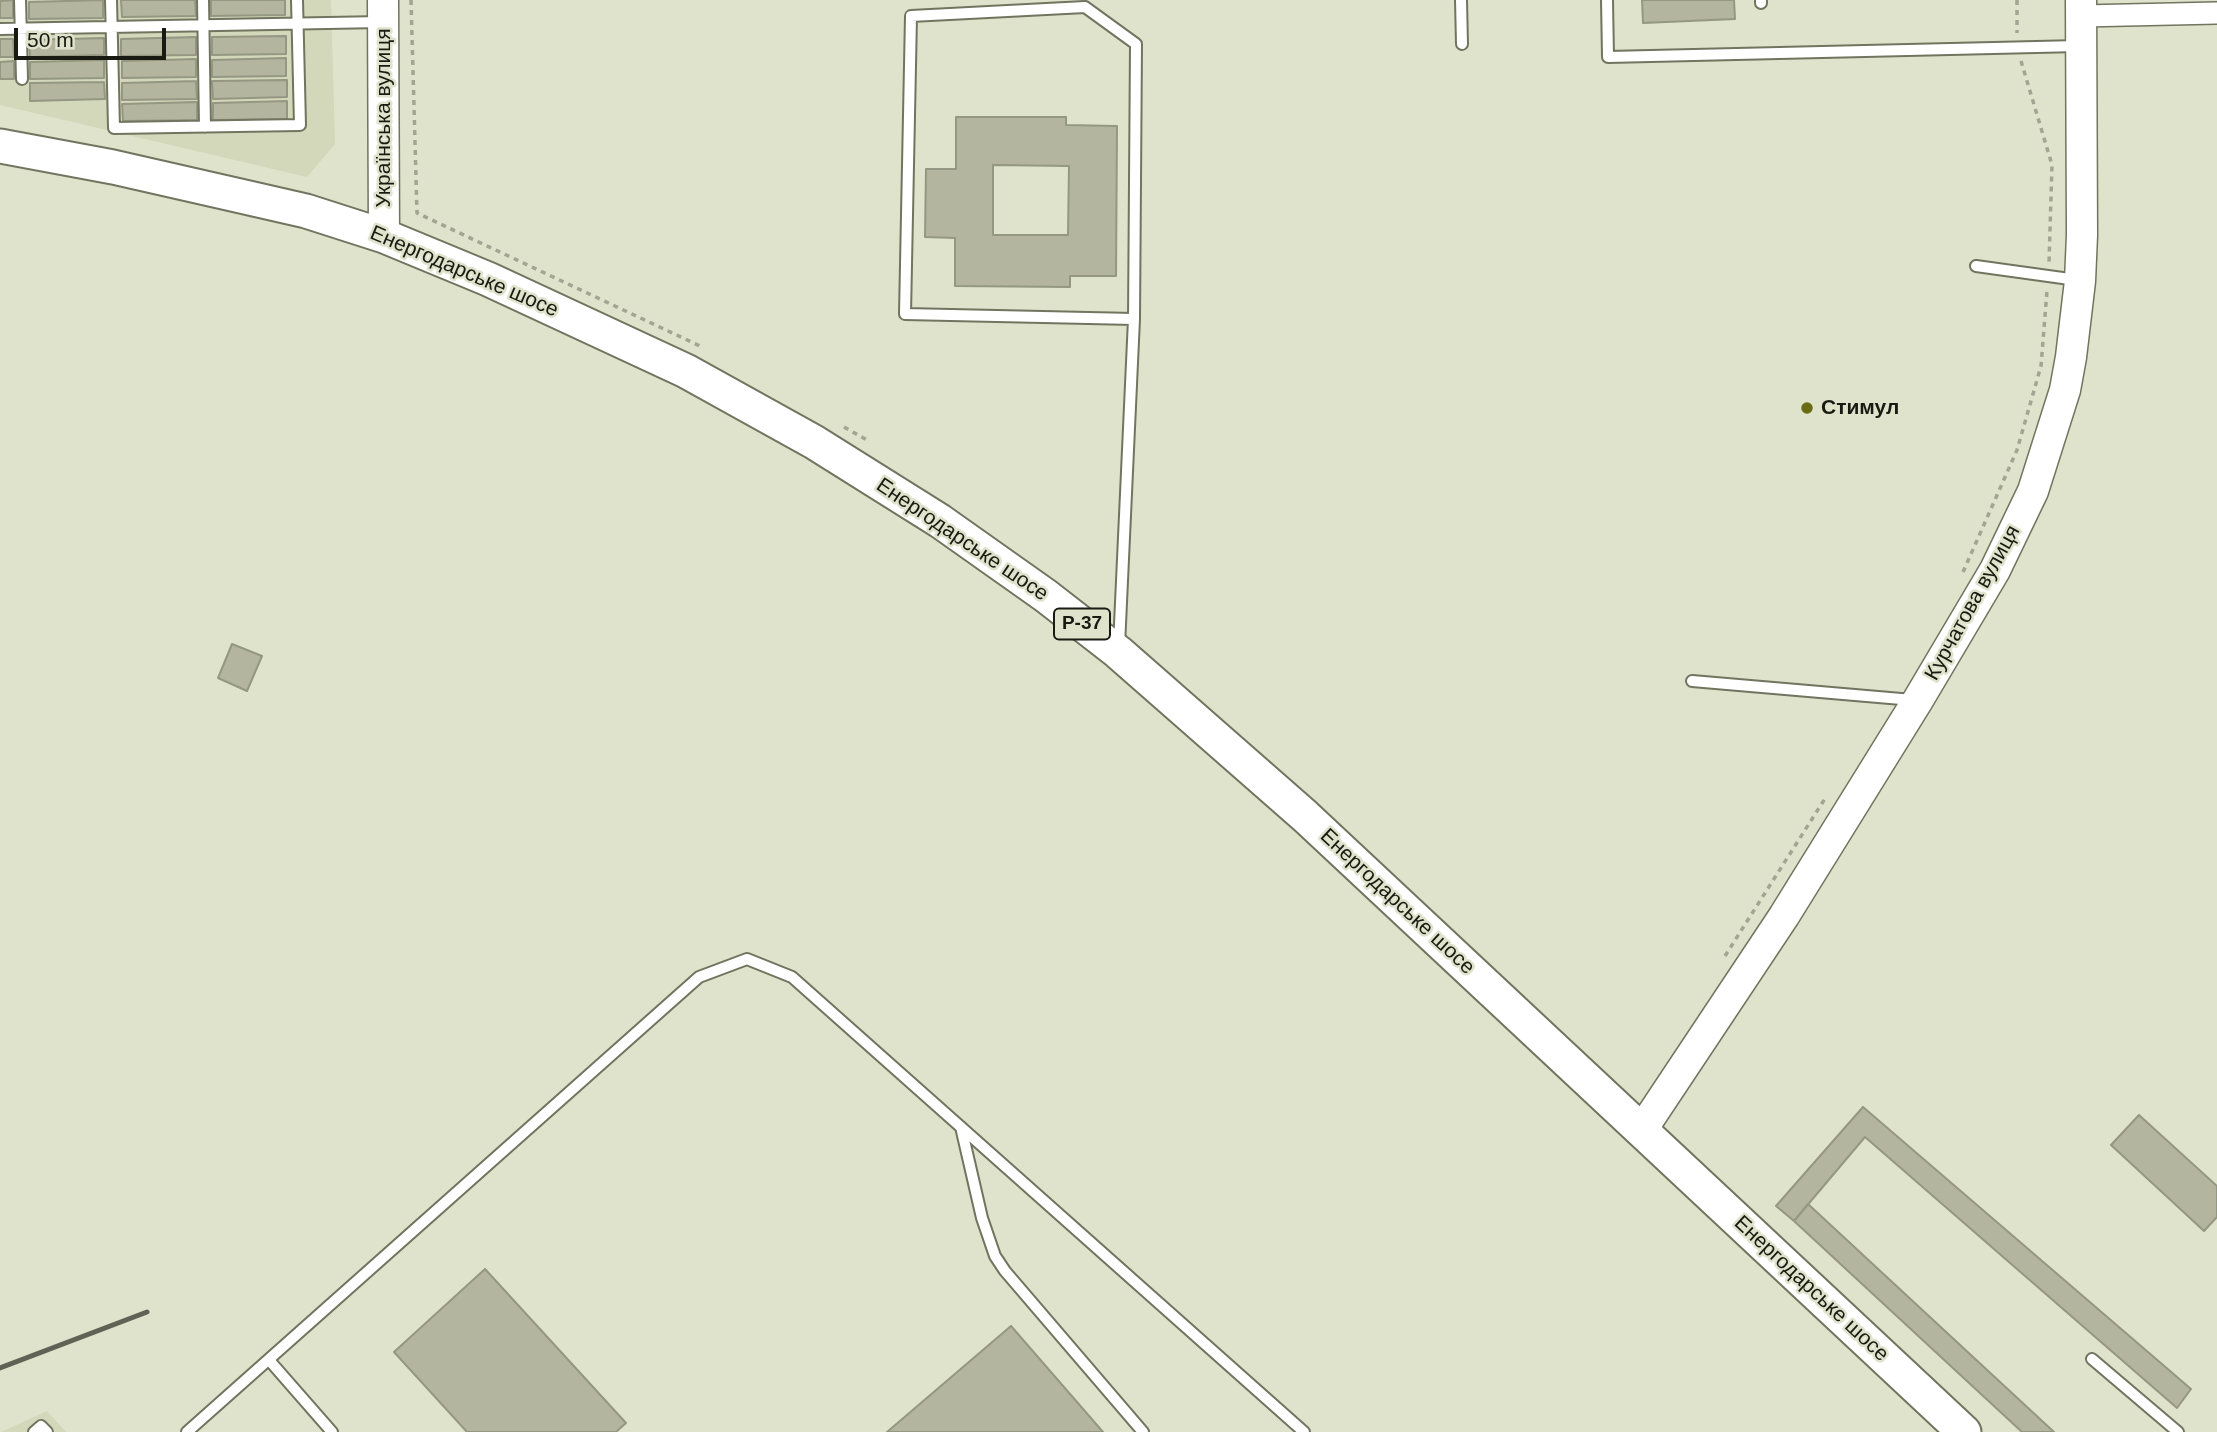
<!DOCTYPE html>
<html>
<head>
<meta charset="utf-8">
<style>
  body { margin:0 }
  #map { position:relative; width:2217px; height:1432px; overflow:hidden; background:#dfe3cb; font-family:Helvetica,sans-serif }
  canvas { display:block }
  .scale { position:absolute; left:14px; top:28px; width:152px; height:32px; box-sizing:border-box; border:4px solid #191a12; border-top:0; padding-left:9px; font-size:21px; line-height:24px; white-space:nowrap; color:#191a12; -webkit-text-stroke:5px #dfe3cb; paint-order:stroke }
</style>
</head>
<body>
<div id="map">
<canvas width="2217" height="1432"></canvas>
<div class="scale">50 m</div>
</div>
<script>
const ctx = document.querySelector('canvas').getContext('2d');
ctx.lineJoin = 'round';
function fillPath(path, color) { ctx.fillStyle = color; ctx.fill(path, 'evenodd'); }
const toPath = rows => new Path2D(rows.map(r => 'M' + r).join(''));
function stroke(path, color, width, dash) { ctx.strokeStyle = color; ctx.lineWidth = width; ctx.lineCap = dash ? 'butt' : 'round'; ctx.setLineDash(dash || []); ctx.stroke(path); }
function write(font, color, halo, rows, align = 'center') {
  ctx.font = font + ' Helvetica,sans-serif'; ctx.lineWidth = 5; ctx.setLineDash([]); ctx.textBaseline = 'middle'; ctx.strokeStyle = halo; ctx.fillStyle = color; for (const [text, x, y, turn = 0] of rows) {
    ctx.save(); ctx.translate(x, y); ctx.rotate((+turn || 0) * Math.PI / 180); ctx.textAlign = isNaN(turn) ? turn : align; if (halo) ctx.strokeText(text, 0, 0); ctx.fillText(text, 0, 0); ctx.restore();
  }
}
const built = toPath([
  [0,0,331,0,335,144,307,177,0,105],
  [47,1411,66,1432,1,1432]
]);
const building = toPath([
  [13,0,13,18,0,18,0,1,13,0],
  [103,0,103,18,29,19,29,2,103,0],
  [121,0,195,0,196,16,122,17,121,0],
  [211,0,285,0,285,15,211,16,211,0],
  [1642,0,1734,0,1735,19,1643,23,1642,0],
  [286,36,286,54,212,55,212,37,286,36],
  [196,37,196,55,121,56,121,39,196,37],
  [104,38,104,55,30,57,29,40,104,38],
  [0,39,13,39,14,57,0,57,0,39],
  [286,58,286,76,212,77,212,60,286,58],
  [196,59,196,77,122,78,122,61,196,59],
  [104,60,104,78,30,79,30,62,104,60],
  [14,61,14,79,0,79,0,62,14,61],
  [287,80,287,97,213,99,212,81,287,80],
  [196,81,197,99,122,100,122,83,196,81],
  [104,82,105,99,30,101,30,83,104,82],
  [287,101,287,119,213,120,213,103,287,101],
  [197,102,197,120,123,121,122,104,197,102],
  [956,117,1066,117,1066,125,1117,126,1116,276,1070,276,1070,287,955,286,955,238,925,237,926,169,956,169,956,117],
  [993,165,1069,166,1068,235,993,235,993,165],
  [232,644,262,656,247,691,218,678,232,644],
  [1863,1107,2191,1389,2177,1408,1865,1137,1794,1221,1776,1206,1863,1107],
  [2139,1115,2217,1186,2217,1217,2204,1231,2111,1145,2139,1115],
  [1808,1204,2054,1432,2022,1432,1794,1221,1808,1204],
  [485,1269,626,1423,616,1432,467,1432,394,1352,485,1269],
  [1011,1326,1103,1432,887,1432,1011,1326]
]);
const path = toPath([
  [411,0,417,213,700,346],
  [2017,0,2017,33],
  [2021,61,2052,165,2049,262],
  [844,427,867,440],
  [1963,572,2017,450,2041,366,2047,291],
  [1725,956,1826,797]
]);
const lane = toPath([
  [20,0,22,79],
  [111,0,114,128,300,125,297,0],
  [203,0,205,127],
  [1461,0,1462,44],
  [1607,0,1608,57,2079,46],
  [1761,0,1761,3],
  [0,29,382,22],
  [1976,266,2077,280],
  [1119,646,1134,319,1136,44,1085,7,911,16,905,314,1134,319],
  [1692,681,1913,700],
  [961,1127,982,1218,995,1256,1005,1271,1143,1432],
  [2092,1359,2178,1432],
  [269,1360,332,1432],
  [34,1432,41,1426,47,1432],
  [187,1432,699,977,747,959,792,977,1304,1432]
]);
const street = toPath([
  [2082,16,2217,13]
]);
const secondary = toPath([
  [383,0,384,236],
  [1641,1131,1784,916,1918,700,1995,570,2033,491,2065,390,2071,357,2080,281,2082,235,2081,0]
]);
const primary = toPath([
  [0,146,113,167,236,195,306,211,384,236,488,279,686,371,814,442,940,521,1046,596,1118,652,1305,816,1964,1432]
]);
const rail = toPath([
  [0,1368,147,1312]
]);
const markers = [
  [1807,408,7,"#686d12"]
];
const shields = [
  [1082,624,56]
];
const shieldNames = [
  ["Р-37",1082,624]
];
const streetNames = [
  ["Українська вулиця",384,118,-90],
  ["Енергодарське шосе",464,272,23],
  ["Енергодарське шосе",962,540,34],
  ["Курчатова вулиця",1973,603,-61],
  ["Енергодарське шосе",1397,902,43],
  ["Енергодарське шосе",1811,1289,43]
];
const poiNames = [
  ["Стимул",1821,408]
];
fillPath(built, '#d4d8ba');
fillPath(building, '#b3b59f');
stroke(building, '#949781', 2);
stroke(lane, '#71745f', 14);
stroke(street, '#71745f', 24);
stroke(secondary, '#71745f', 33);
stroke(primary, '#71745f', 37);
stroke(path, '#a2a592', 3.5, [5, 5]);
stroke(lane, '#fff', 10);
stroke(street, '#fff', 21);
stroke(secondary, '#fff', 30);
stroke(primary, '#fff', 33);
stroke(rail, '#5f6254', 5);
for (const [x, y, r, color] of markers) { const dot = new Path2D(); dot.arc(x, y, r, 0, 2 * Math.PI); ctx.fillStyle = color; ctx.fill(dot); stroke(dot, '#dfe3cb', 2.5); }
for (const [x, y, w] of shields) { const box = new Path2D(); box.roundRect(x - w / 2, y - 15.5, w, 31, 5); ctx.fillStyle = '#dfe3cb'; ctx.fill(box); stroke(box, '#191a12', 2); }
write('bold 19px', '#191a12', null, shieldNames);
write('21px', '#191a12', '#dfe3cb', streetNames);
write('bold 21px', '#191a12', '#dfe3cb', poiNames, 'left');
</script>
</body>
</html>
